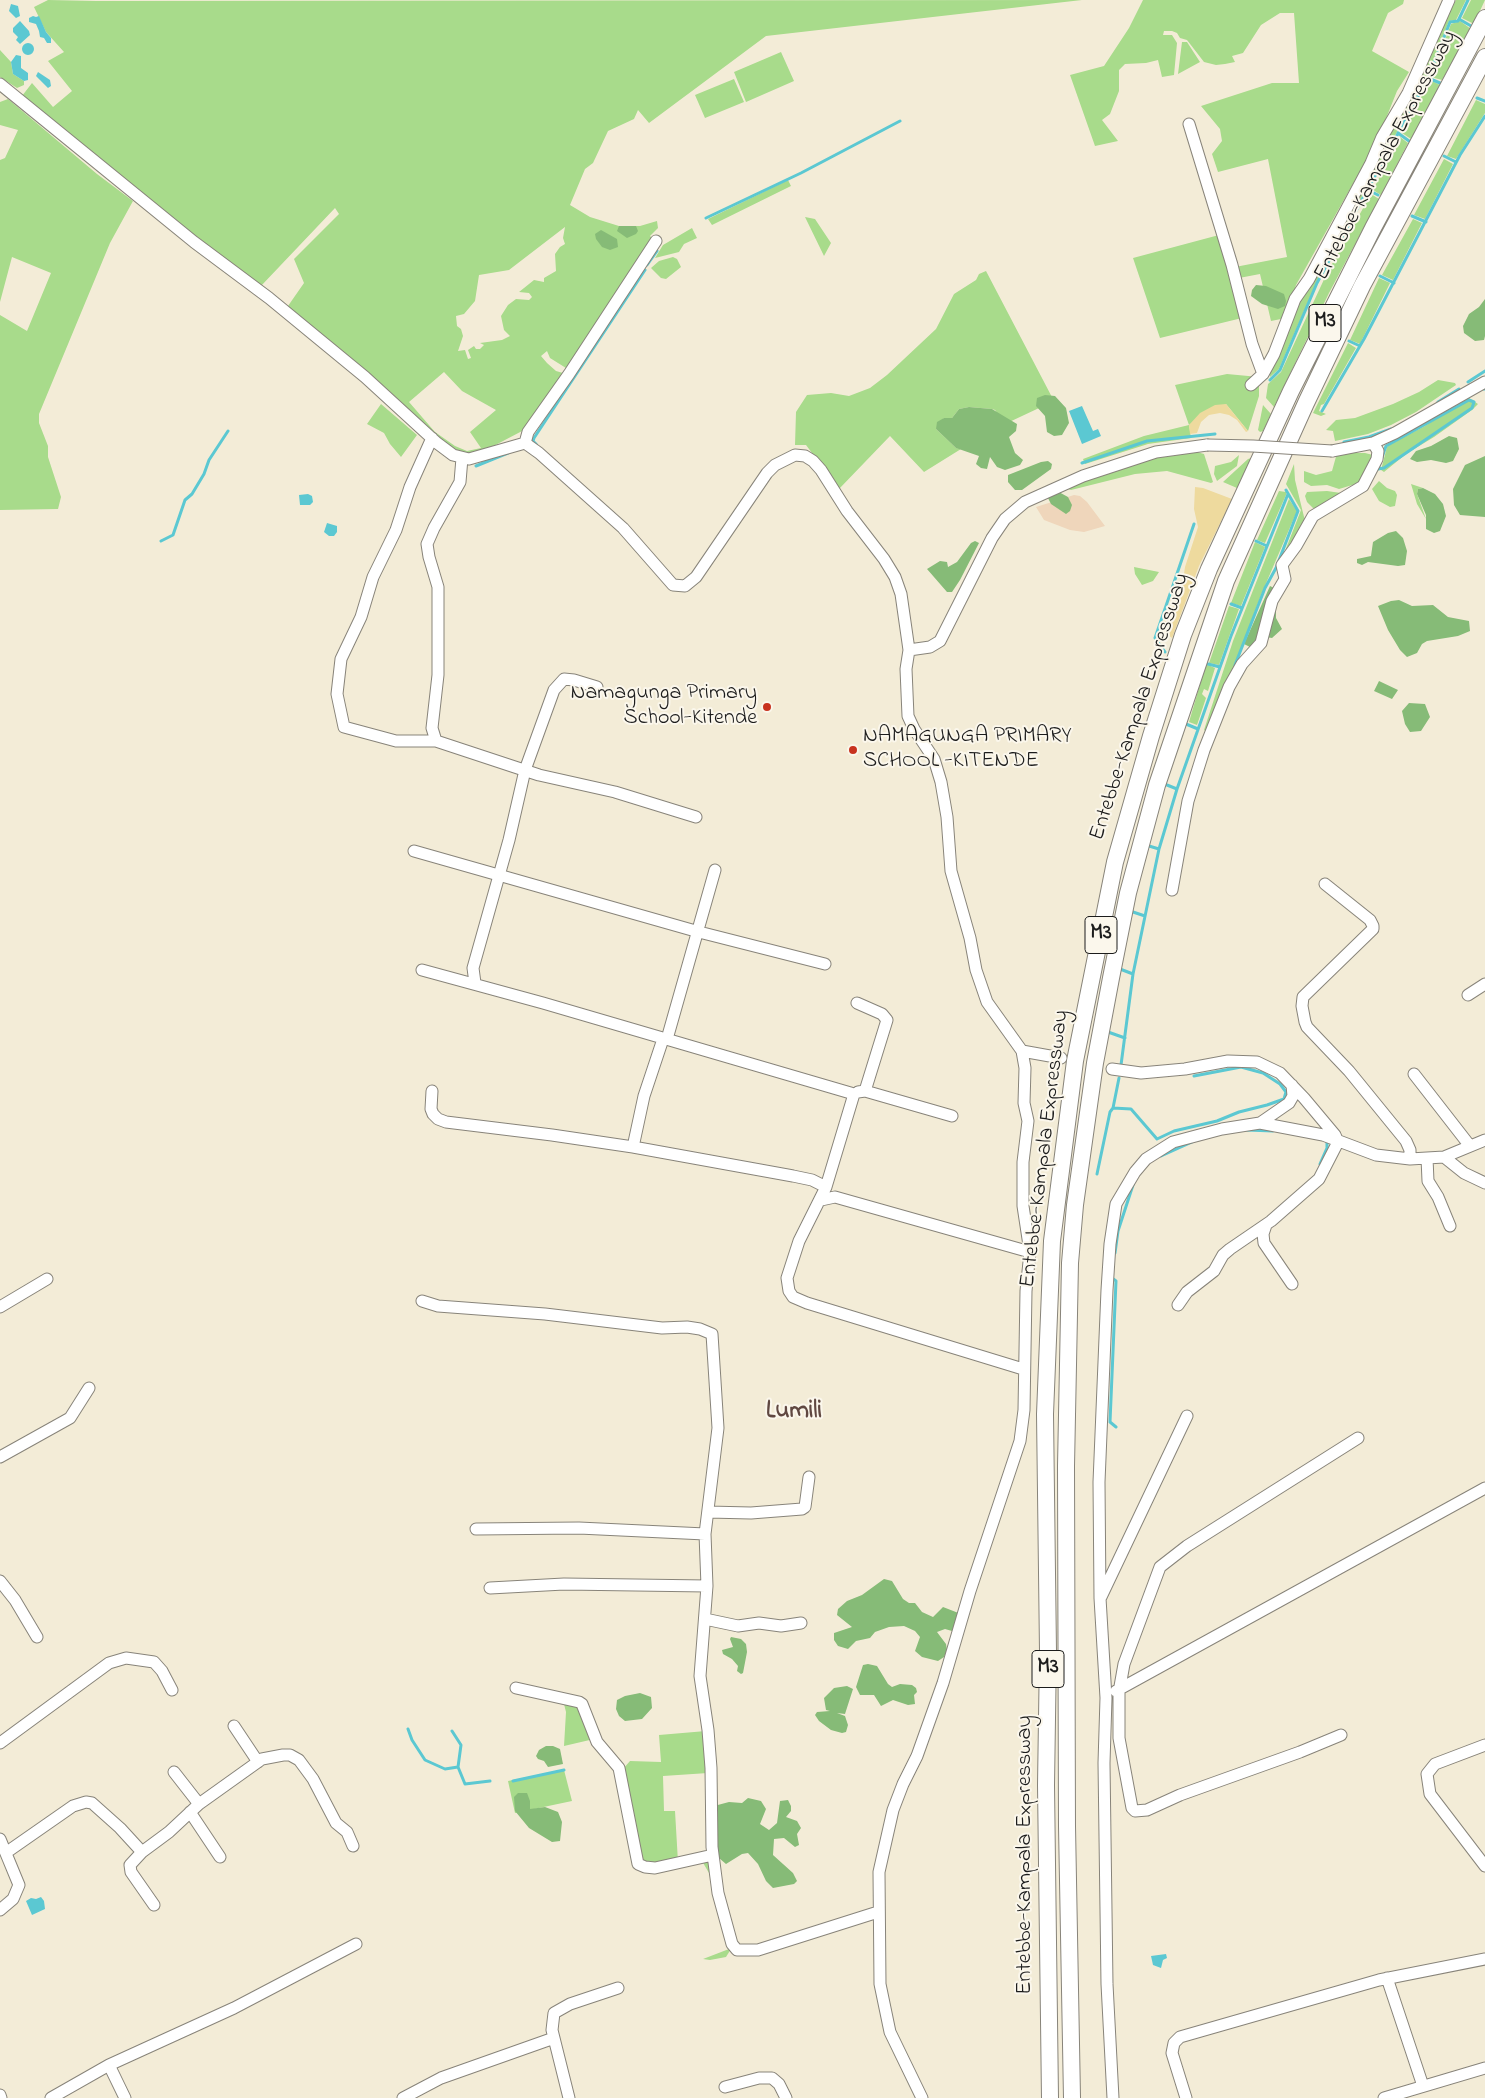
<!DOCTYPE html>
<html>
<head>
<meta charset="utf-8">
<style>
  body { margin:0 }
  canvas { display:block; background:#f3ecd7 }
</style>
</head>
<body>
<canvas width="1485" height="2098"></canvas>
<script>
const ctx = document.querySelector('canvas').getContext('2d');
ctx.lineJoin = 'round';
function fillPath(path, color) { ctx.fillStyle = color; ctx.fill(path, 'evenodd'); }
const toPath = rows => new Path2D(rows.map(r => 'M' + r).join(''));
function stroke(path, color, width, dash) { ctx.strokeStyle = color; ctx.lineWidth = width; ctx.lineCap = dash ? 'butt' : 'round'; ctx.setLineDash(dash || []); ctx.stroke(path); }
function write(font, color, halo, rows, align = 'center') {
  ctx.font = font + ' "Indie Flower",sans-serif'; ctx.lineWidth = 4; ctx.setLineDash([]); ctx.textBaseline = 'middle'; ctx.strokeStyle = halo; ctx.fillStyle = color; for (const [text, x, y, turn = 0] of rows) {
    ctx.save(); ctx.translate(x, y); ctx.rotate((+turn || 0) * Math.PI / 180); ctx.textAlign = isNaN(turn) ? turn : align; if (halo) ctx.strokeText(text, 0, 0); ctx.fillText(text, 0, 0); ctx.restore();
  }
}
const built = toPath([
  [1074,495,1080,496,1087,502,1105,526,1084,532,1070,530,1044,520,1036,507]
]);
const green = toPath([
  [48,0,96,1,1082,0,766,36,649,123,638,110,634,119,608,131,593,163,585,169,570,205,590,217,619,226,640,226,657,221,658,228,650,236,652,238,569,367,566,368,550,358,547,351,541,356,547,363,556,371,563,373,563,375,524,430,484,451,474,454,464,454,450,448,386,388,288,306,304,283,294,259,339,214,335,208,261,286,197,237,22,96,32,83,53,107,72,91,48,61,64,52,46,32,34,7],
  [565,227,563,238,565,244,560,247,555,254,556,271,544,278,544,282,534,280,519,292,529,293,532,297,529,300,516,299,508,305,501,316,504,330,510,336,502,340,480,343,484,345,480,349,476,349,474,346,468,350,471,358,468,359,465,350,458,351,463,336,461,329,457,326,456,316,464,314,475,301,479,275,509,270],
  [444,372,462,391,496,410,470,432,481,448,467,451,455,446,435,432,409,402],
  [1143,0,1404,0,1403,4,1388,13,1372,51,1409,72,1397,91,1377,141,1296,285,1286,318,1271,321,1260,274,1239,278,1235,267,1287,257,1268,159,1218,172,1212,154,1222,141,1220,129,1201,106,1272,83,1299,83,1294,13,1280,13,1261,25,1243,53,1232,56,1235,62,1225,64,1216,65,1204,62,1187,40,1180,38,1177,33,1172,31,1164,31,1163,35,1172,35,1177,43,1174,75,1162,77,1158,60,1146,63,1125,64,1119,70,1119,91,1110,114,1102,120,1118,141,1095,146,1070,75,1104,66,1129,28],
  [1456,0,1466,0,1456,20,1449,21,1427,76,1316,283,1279,369,1270,377,1269,372,1296,307],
  [1471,0,1485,0,1474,24,1462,18],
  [1460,21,1471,29,1442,80,1431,77,1451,24],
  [1182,42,1187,42,1200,62,1178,74],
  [0,50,11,62,13,74,24,81,24,85,17,88,0,77],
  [781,52,794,81,746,102,734,72],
  [734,79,744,102,705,118,695,95],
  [1430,80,1440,85,1411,139,1402,133],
  [8,99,97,174,133,201,110,243,39,414,39,423,48,446,48,457,61,497,58,509,0,510,0,315,27,331,51,273,12,257,0,302,0,160,5,158,18,130,0,125,0,102],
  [1476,100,1485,104,1485,113,1456,159,1447,156],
  [1400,137,1408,143,1381,195,1373,190],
  [1444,159,1453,164,1425,219,1414,215],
  [788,180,791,186,712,225,708,219],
  [1371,194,1379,199,1329,293,1274,407,1266,398,1268,384,1281,372,1327,273],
  [805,217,815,219,831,243,824,256],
  [1413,219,1422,223,1393,280,1382,275],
  [692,228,697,238,684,244,679,252,655,258,663,245],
  [1219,235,1242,318,1160,338,1133,258],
  [673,257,677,259,681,267,666,279,661,278,651,268,659,261],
  [986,271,1054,401,1005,424,995,410,992,409,969,407,959,409,952,418,944,418,936,429,956,448,961,449,924,472,890,436,839,489,806,445,795,445,796,412,807,395,831,393,849,396,870,388,887,375,936,329,954,294,976,280,979,274],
  [1379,278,1390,283,1360,344,1350,340],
  [1348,343,1356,348,1324,404,1321,405,1319,411,1326,414,1321,416,1313,413],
  [1227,374,1259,377,1259,396,1248,431,1226,404,1189,425,1191,438,1148,444,1085,464,1083,459,1144,436,1189,425,1175,385],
  [1438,380,1455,383,1456,385,1416,412,1391,425,1368,434,1335,441,1333,431,1326,430,1336,420,1355,418,1393,404,1419,392],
  [1469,398,1478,404,1472,410,1434,437,1406,454,1384,472,1381,470,1387,447,1391,444,1425,426],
  [381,404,417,435,401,457,390,444,384,433,367,424],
  [1263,405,1271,414,1263,431,1260,432,1258,430],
  [1197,452,1204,454,1213,482,1211,483,1167,471,1135,474,1071,490,1068,489,1069,487,1116,468,1143,460],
  [1337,453,1365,453,1373,455,1359,483,1339,489,1327,485,1311,486,1304,482,1304,471,1316,475,1332,471],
  [1239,455,1237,466,1217,481,1214,474,1215,466,1231,462],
  [1251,458,1237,488,1223,482,1248,459],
  [1294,464,1295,480,1306,525,1280,564,1301,510,1286,484],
  [1379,481,1387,488,1395,491,1397,495,1395,506,1390,507,1379,501,1372,489],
  [1411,484,1423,488,1418,489,1417,494,1426,519,1417,504],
  [1279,491,1286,492,1286,495,1265,543,1257,540],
  [1327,491,1341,493,1318,508,1313,508,1307,502,1305,496,1307,492],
  [1289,499,1297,511,1261,595,1209,733,1204,730,1233,641],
  [1255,542,1265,547,1241,606,1231,603],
  [1134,567,1159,572,1153,581,1142,585,1135,574],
  [1229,606,1239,609,1219,665,1209,663],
  [1206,664,1215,668,1208,691,1204,689,1202,694,1206,698,1197,725,1189,722],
  [563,1700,577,1703,594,1739,564,1746,566,1712],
  [706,1731,708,1773,663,1776,664,1811,675,1811,678,1862,640,1863,623,1769,630,1761,661,1762,659,1735],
  [564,1770,572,1801,515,1813,508,1781],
  [710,1859,731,1949,726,1957,710,1960,703,1959,729,1949,709,1873,702,1861]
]);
const forest = toPath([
  [619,226,636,226,638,231,636,234,627,238,617,231],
  [601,230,617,239,618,247,610,250,602,247,596,239,595,234],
  [1256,285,1266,286,1284,294,1286,301,1285,306,1278,309,1262,304,1251,296,1252,290],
  [1485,299,1485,336,1484,340,1475,341,1464,333,1463,326,1469,314,1479,307],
  [1045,395,1055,396,1066,408,1069,423,1062,435,1054,436,1047,432,1045,416,1036,406,1037,398],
  [969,407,992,409,1017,424,1016,431,1009,437,1015,453,1023,460,1020,465,1005,470,997,467,990,457,987,469,981,468,976,464,979,456,956,448,936,429,937,422,944,418,952,418,959,409],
  [1449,436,1457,438,1459,449,1453,461,1446,463,1431,460,1417,462,1410,459,1416,451,1431,446],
  [1485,456,1485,517,1460,515,1454,505,1453,489,1465,465],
  [1048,461,1052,464,1051,469,1022,490,1015,490,1008,482,1008,475,1041,462],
  [1423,488,1435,494,1443,504,1446,516,1440,531,1434,533,1426,529,1426,515,1417,494,1418,489],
  [1057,491,1068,497,1072,505,1070,511,1066,514,1051,504,1047,496],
  [1396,531,1403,538,1407,551,1405,565,1398,566,1368,562,1362,565,1357,563,1357,559,1371,556,1373,542,1388,533],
  [975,541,979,543,960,580,952,592,947,592,927,569,940,561,947,562,948,567,957,562,971,543],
  [1270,586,1278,590,1276,603,1276,618,1282,629,1272,638,1259,636,1256,639,1257,644,1250,647,1244,644],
  [1399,600,1412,606,1433,605,1448,617,1469,621,1470,631,1458,636,1427,641,1422,644,1417,653,1407,657,1400,650,1388,630,1378,606,1391,601],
  [1379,681,1398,690,1392,699,1374,691],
  [1409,703,1425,704,1430,717,1421,731,1410,732,1405,724,1402,711],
  [884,1579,892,1581,903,1599,909,1603,915,1603,922,1612,933,1617,943,1607,961,1614,952,1631,945,1629,937,1632,946,1644,947,1650,944,1657,938,1661,922,1657,915,1651,920,1637,915,1631,904,1626,889,1627,875,1632,870,1638,856,1641,848,1649,838,1646,834,1640,834,1633,852,1627,837,1615,838,1609,847,1601,862,1595],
  [731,1637,741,1639,746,1644,747,1652,743,1673,741,1674,737,1671,738,1666,732,1659,723,1654,722,1650,733,1647,730,1639],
  [868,1664,877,1666,888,1684,892,1687,900,1684,912,1685,916,1688,917,1692,914,1695,915,1704,908,1705,893,1700,881,1706,874,1695,860,1695,856,1687,863,1665],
  [847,1686,853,1689,845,1714,837,1713,845,1716,848,1725,846,1732,842,1733,831,1730,819,1721,815,1715,817,1712,830,1711,826,1710,824,1698,834,1688],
  [640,1693,651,1697,652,1708,642,1719,625,1721,619,1716,616,1709,617,1700,625,1696],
  [546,1746,553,1746,560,1749,563,1764,548,1767,544,1761,538,1759,536,1756,539,1750],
  [518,1793,527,1793,530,1801,530,1809,545,1807,558,1812,562,1822,560,1841,552,1842,529,1828,515,1811,514,1797],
  [748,1798,761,1801,766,1809,760,1824,769,1830,777,1823,780,1801,788,1800,791,1806,791,1811,786,1817,797,1821,801,1828,797,1834,799,1845,795,1847,784,1838,774,1839,773,1855,793,1873,797,1881,794,1884,773,1888,766,1881,758,1864,748,1853,742,1854,726,1864,719,1858,714,1847,714,1806,729,1802,742,1803]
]);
const sand = toPath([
  [1226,404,1248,431,1246,432,1237,420,1229,415,1220,413,1209,415,1201,422,1197,433,1190,434,1189,425,1200,413,1215,405],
  [1195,487,1203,488,1232,499,1199,566,1172,638,1162,630,1164,618,1174,606,1182,587,1185,567,1198,527,1194,509]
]);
const water = toPath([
  [11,4,18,6,20,16,16,18,9,11],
  [33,16,36,17,39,16,46,32,51,38,51,43,47,43,44,38,40,37,39,31,36,24,29,22,29,18],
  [20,21,29,31,30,35,20,44,16,40,18,37,13,32,13,28],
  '22 49a6 6 0 1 1 12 0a6 6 0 1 1-12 0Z',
  [16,55,21,56,21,68,28,73,28,80,24,81,13,74,11,62],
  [38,72,50,80,51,86,48,88,36,76],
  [1082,406,1093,431,1098,429,1101,436,1082,444,1069,411],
  [308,494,312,496,313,502,310,505,300,505,299,495],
  [327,523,337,526,337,532,334,536,329,536,324,532],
  [41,1897,44,1901,45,1909,32,1915,26,1901,31,1898,36,1899],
  [1166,1954,1167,1958,1163,1960,1161,1968,1153,1965,1151,1956]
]);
const stream = toPath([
  [1459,19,1471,26],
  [1428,78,1440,83],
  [1477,98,1485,101],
  [1398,133,1409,141],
  [1444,156,1456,162],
  [1368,190,1378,195],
  [1412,216,1426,222],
  [706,218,801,173,900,121],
  [647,265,657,251],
  [1380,276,1394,283],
  [1349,341,1360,346],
  [1270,380,1280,370,1317,283,1428,78,1450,22,1458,21,1468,0],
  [1468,382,1485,371],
  [1484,389,1485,389],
  [1469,400,1474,402,1472,408,1384,468,1378,469,1386,446,1469,400],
  [1438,402,1459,389],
  [1322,411,1364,339,1460,155,1485,116],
  [1344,442,1369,437,1391,429],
  [536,444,533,441,534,438,645,270],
  [1082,463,1147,441,1215,434],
  [476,466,508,453],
  [161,541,173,535,185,500,192,494,204,474,209,460,228,431],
  [1256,541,1267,546],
  [1231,604,1242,608],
  [1165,652,1155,638,1194,524],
  [1208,664,1220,667],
  [1235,665,1265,588,1276,568,1298,511,1286,490],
  [1186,724,1198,729],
  [1167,785,1177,789],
  [1149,846,1159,849],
  [1133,912,1145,916],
  [1120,969,1133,974],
  [1108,1032,1125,1038],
  [1121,1065,1133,974,1159,849,1177,789,1231,636,1288,494],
  [1113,1108,1131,1109,1157,1139,1174,1131,1217,1121,1239,1112,1267,1105,1284,1099,1286,1092,1280,1084,1263,1073,1241,1067,1194,1076],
  [1247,1130,1273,1131],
  [1161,1156,1192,1142],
  [1320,1164,1327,1148,1327,1142],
  [1097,1174,1110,1112,1113,1108,1119,1078],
  [1115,1253,1118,1231,1133,1185],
  [1112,1278,1116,1281,1110,1422,1116,1427],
  [408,1729,412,1740,425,1760,445,1769,458,1767],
  [452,1731,461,1745,458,1767,465,1784,490,1781],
  [513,1781,564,1770]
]);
const minor = toPath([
  [0,84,194,242,269,298,365,377,437,443,453,455,469,459,525,443,539,453,623,528,673,585,685,586,696,577,767,473,775,465,795,455,805,456,813,461,821,470,847,511,884,559,895,577,901,594,909,650,930,647,940,641,992,538,1005,519,1025,502,1083,476,1156,452,1207,445],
  [1189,124,1232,265,1252,344,1263,374],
  [1251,385,1263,374,1274,354,1295,299,1309,279,1371,163,1382,137,1408,93,1449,0],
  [432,438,410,487,396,530,373,577,361,617,341,659,337,694,344,727,396,741,436,741],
  [525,443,528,432,569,374,656,241],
  [1332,451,1373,443,1395,433,1485,382],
  [462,458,460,482,434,528,427,544,429,557,438,587,438,675,432,728,436,741,539,775,615,792,696,817],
  [909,650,906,669,908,716,914,729,934,759,941,782,947,817,951,871,970,938,976,970,987,1002,1022,1051,1025,1068,1024,1103,1028,1121,1023,1162,1023,1206,1030,1252,1026,1291,1024,1410,1020,1441,970,1591,943,1683,917,1756,903,1784,893,1810,879,1872,880,1984,890,2032,922,2098],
  [414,851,699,932,825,964],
  [1325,884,1370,920,1373,926,1373,929,1303,997,1302,1006,1305,1022,1307,1027,1349,1071,1406,1141,1410,1150,1410,1159],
  [1172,890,1188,801,1204,750,1229,687,1242,664,1261,643,1272,601,1285,579,1282,565,1296,546,1313,516,1363,486,1377,459,1378,451,1373,443],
  [422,970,543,1003,854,1094,826,1187,799,1241,787,1278,789,1291,793,1297,807,1303,1023,1369],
  [475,983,473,968,509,840,525,770,554,690,564,679,574,680,597,687],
  [1468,995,1485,984],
  [857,1003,882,1014,887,1020,865,1091],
  [667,1039,715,870],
  [1022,1051,1061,1058],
  [1112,1069,1141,1073,1185,1069,1228,1061,1257,1062,1280,1073,1304,1098,1335,1135,1338,1142,1319,1179,1271,1221,1230,1249,1223,1255,1214,1271,1187,1292,1178,1305],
  [1414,1074,1470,1146],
  [432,1091,431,1109,433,1114,438,1119,446,1122,552,1135,633,1147,793,1176,812,1180,826,1187],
  [858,1092,865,1091,952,1116],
  [1260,1123,1289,1103,1293,1096,1292,1085],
  [633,1147,644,1096,663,1039],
  [1444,1157,1464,1173,1485,1183],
  [1427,1158,1428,1181,1438,1197,1450,1226],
  [821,1200,835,1197,1030,1252],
  [1266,1225,1263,1234,1264,1243,1292,1284],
  [422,1301,438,1306,545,1314,662,1328,687,1327,700,1329,712,1334,718,1428,705,1534,707,1586,700,1676,708,1730,711,1768,712,1847,718,1893,732,1944,737,1950,758,1950,878,1912],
  [0,1307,47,1279],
  [0,1457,70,1418,89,1388],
  [708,1512,751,1513,802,1509,805,1507,809,1477],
  [476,1529,579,1528,705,1534],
  [0,1581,15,1600,37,1637],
  [490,1588,564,1584,707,1586],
  [1101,1597,1187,1416],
  [705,1619,738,1626,759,1623,781,1626,801,1623],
  [516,1688,579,1702,582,1704,597,1742,619,1768,638,1864,645,1867,655,1868,713,1855],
  [1116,1691,1485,1488],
  [234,1726,258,1762],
  [1341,1735,1300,1752,1180,1795,1147,1810,1135,1811,1132,1808,1119,1738,1119,1692,1124,1664,1160,1567,1187,1546,1358,1438],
  [0,1743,109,1663,126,1658,154,1662,162,1671,172,1690],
  [1485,1745,1435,1764,1427,1774,1430,1794,1485,1866],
  [174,1772,199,1804],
  [190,1812,220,1857],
  [0,1839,19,1885,13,1899,0,1910],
  [7,1852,73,1806,86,1802,92,1803,120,1828,142,1852],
  [154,1905,131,1872,130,1865,142,1852,169,1832,199,1804,262,1759,283,1755,290,1755,299,1760,313,1779,336,1823,347,1832,353,1846],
  [1387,1978,1423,2086],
  [109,2065,125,2098],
  [725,2087,759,2078,772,2078,779,2084,786,2098],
  [0,2095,1,2098],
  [51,2098,109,2065,234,2008,356,1944],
  [403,2098,441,2078,554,2038],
  [569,2098,552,2030,554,2013,570,2004,618,1988],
  [1113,2098,1107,1984,1104,1763,1106,1698,1100,1598,1099,1482,1107,1290,1110,1244,1116,1204,1135,1172,1146,1159,1173,1142,1222,1129,1260,1123,1323,1135,1376,1155,1410,1159,1444,1157,1485,1140],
  [1186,2098,1172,2053,1174,2043,1180,2037,1379,1980,1485,1959],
  [1384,2098,1485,2068]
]);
const highway = toPath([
  [1050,2098,1046,1785,1048,1652,1045,1414,1052,1241,1075,1061,1115,862,1151,736,1183,635,1209,569,1291,391,1373,228,1485,18],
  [1072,2098,1067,1826,1066,1466,1070,1263,1075,1205,1095,1063,1111,978,1128,893,1157,785,1226,581,1306,403,1362,286,1485,57]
]);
const minorBridge = toPath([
  [1207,445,1253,446,1332,451]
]);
const markers = [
  [767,707,5,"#c8321e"],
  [853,750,5,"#c8321e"]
];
const shields = [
  [1325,323,32],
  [1101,935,32],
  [1048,1669,32]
];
const shieldNames = [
  ["M3",1325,323],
  ["M3",1101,935],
  ["M3",1048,1669]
];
const streetNames = [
  ["Entebbe-Kampala Expressway",1387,156,-62],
  ["Entebbe-Kampala Expressway",1141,707,-72],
  ["Entebbe-Kampala Expressway",1046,1149,-83],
  ["Entebbe-Kampala Expressway",1026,1855,-90]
];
const poiNames = [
  ["Namagunga Primary",757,694],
  ["School-Kitende",757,719],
  ["NAMAGUNGA PRIMARY",863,737,"left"],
  ["SCHOOL -KITENDE",863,762,"left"]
];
const quarterNames = [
  ["Lumili",794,1413]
];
fillPath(built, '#efd6bb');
fillPath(green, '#a8db8b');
fillPath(forest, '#86bb77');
fillPath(sand, '#eeda9e');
fillPath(water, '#5bc8d2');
stroke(stream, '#5bc8d2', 3);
stroke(minor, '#88847a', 13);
stroke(highway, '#88847a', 18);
stroke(minor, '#fff', 11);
stroke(highway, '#fff', 16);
stroke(minorBridge, '#88847a', 13, []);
stroke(minorBridge, '#fff', 11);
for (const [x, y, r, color] of markers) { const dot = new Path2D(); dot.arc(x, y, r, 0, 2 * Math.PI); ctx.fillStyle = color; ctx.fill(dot); stroke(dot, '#fbf7ec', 2); }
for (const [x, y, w] of shields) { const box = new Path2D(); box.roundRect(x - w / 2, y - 18.5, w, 37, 4); ctx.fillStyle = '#fbf7ec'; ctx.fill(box); stroke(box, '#1c1c1c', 1); }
write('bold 21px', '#1c1c1c', null, shieldNames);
write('22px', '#1c1c1c', '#fbf7ec', streetNames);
write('22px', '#1c1c1c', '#fbf7ec', poiNames, 'right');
write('bold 25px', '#604841', '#fbf7ec', quarterNames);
</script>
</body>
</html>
